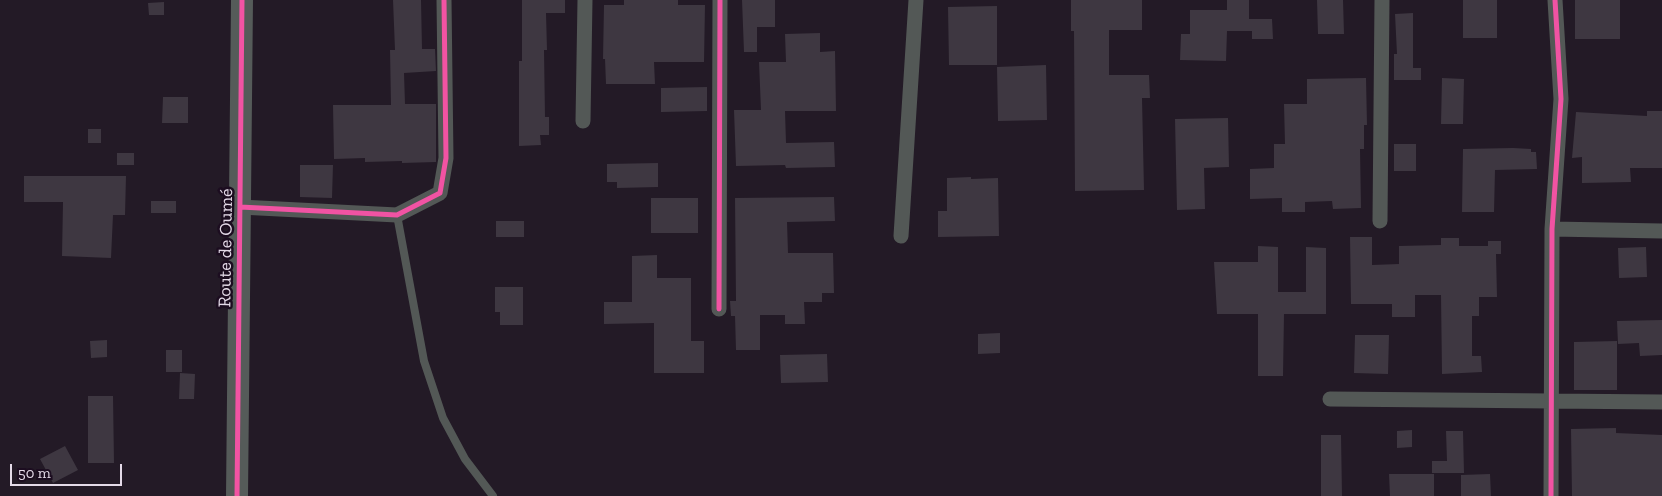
<!DOCTYPE html>
<html>
<head>
<meta charset="utf-8">
<style>
  body { margin:0 }
  #map { position:relative; width:1662px; height:496px; overflow:hidden; background:#231a26; font-family:"Zilla Slab",serif }
  canvas { display:block }
  .scale { position:absolute; left:10px; top:464px; width:112px; height:22px; box-sizing:border-box; border:2px solid #e4dae8; border-top:0; padding-left:6px; font-size:15px; line-height:18px; white-space:nowrap; color:#e4dae8; -webkit-text-stroke:4px #1c0d20; paint-order:stroke }
</style>
</head>
<body>
<div id="map">
<canvas width="1662" height="496"></canvas>
<div class="scale">50 m</div>
</div>
<script>
const ctx = document.querySelector('canvas').getContext('2d');
ctx.lineJoin = 'round';
function fillPath(path, color) { ctx.fillStyle = color; ctx.fill(path, 'evenodd'); }
const toPath = rows => new Path2D(rows.map(r => 'M' + r).join(''));
function stroke(path, color, width, dash) { ctx.strokeStyle = color; ctx.lineWidth = width; ctx.lineCap = dash ? 'butt' : 'round'; ctx.setLineDash(dash || []); ctx.stroke(path); }
function write(font, color, halo, rows, align = 'center') {
  ctx.font = font + ' "Zilla Slab",serif'; ctx.lineWidth = 5; ctx.setLineDash([]); ctx.textBaseline = 'middle'; ctx.strokeStyle = halo; ctx.fillStyle = color; for (const [text, x, y, turn = 0] of rows) {
    ctx.save(); ctx.translate(x, y); ctx.rotate((+turn || 0) * Math.PI / 180); ctx.textAlign = isNaN(turn) ? turn : align; if (halo) ctx.strokeText(text, 0, 0); ctx.fillText(text, 0, 0); ctx.restore();
  }
}
const building = toPath([
  [393,0,421,0,422,49,435,49,436,71,404,73,405,104,436,104,436,162,402,163,402,161,365,162,365,158,334,159,333,105,391,105,390,50,395,50],
  [522,0,565,0,565,13,546,13,547,50,544,50,545,117,549,117,549,135,540,135,541,145,519,146,519,61,522,61],
  [624,0,678,0,678,5,705,5,704,62,654,62,655,84,606,84,605,59,603,59,604,5,624,5],
  [742,0,775,0,775,27,757,27,757,52,744,52],
  [1071,0,1142,0,1142,30,1109,30,1109,75,1149,75,1150,98,1142,98,1144,190,1075,191,1074,31,1071,31],
  [1227,0,1249,0,1249,19,1272,19,1273,39,1252,39,1252,31,1227,31,1226,61,1180,60,1181,34,1190,34,1190,10,1227,10],
  [1317,0,1343,0,1344,34,1318,34],
  [1463,0,1497,0,1497,38,1463,38],
  [1575,0,1620,0,1620,39,1575,39],
  [164,2,164,15,149,15,148,3],
  [997,6,997,65,949,65,948,7],
  [1413,13,1413,68,1421,68,1421,80,1394,80,1394,54,1397,54,1395,14],
  [820,33,820,52,835,51,836,111,785,111,786,143,834,142,835,167,786,168,785,165,736,166,734,110,761,110,759,62,786,62,785,34],
  [1046,65,1047,120,998,121,997,67],
  [1366,78,1367,125,1364,125,1364,149,1360,149,1361,208,1333,209,1332,201,1305,202,1305,212,1282,212,1282,198,1250,199,1250,169,1274,168,1274,144,1285,144,1284,104,1307,104,1307,79],
  [1442,78,1464,79,1463,124,1441,124],
  [707,87,707,111,661,112,661,88],
  [163,97,188,97,188,123,162,123],
  [1647,111,1662,111,1662,168,1630,168,1631,182,1582,183,1582,157,1572,158,1576,112,1647,116],
  [1228,118,1229,167,1204,168,1205,209,1177,210,1175,119],
  [88,129,101,129,101,143,88,143],
  [1394,144,1416,144,1416,171,1394,171],
  [1513,148,1531,149,1531,152,1536,152,1537,169,1495,170,1494,212,1462,212,1463,149],
  [117,153,134,153,134,165,117,165],
  [658,163,658,187,617,188,617,182,607,182,607,164],
  [300,165,333,165,332,198,300,197],
  [24,176,126,176,125,215,113,215,111,258,62,256,63,202,24,202],
  [971,177,971,179,998,178,999,236,938,237,938,211,947,211,947,178],
  [834,197,835,221,787,222,788,253,833,253,834,293,822,293,822,302,804,302,805,324,785,324,785,315,760,315,760,350,736,350,735,316,731,316,730,301,736,301,735,198],
  [651,198,698,198,698,233,651,233],
  [151,201,176,201,176,213,151,213],
  [496,221,524,221,524,237,496,237],
  [1350,237,1372,237,1372,265,1399,264,1399,246,1441,245,1441,238,1459,238,1459,246,1488,246,1488,241,1501,241,1501,254,1496,254,1497,297,1479,297,1479,316,1472,316,1472,356,1481,356,1482,372,1442,374,1441,295,1415,295,1415,317,1392,317,1392,304,1351,304],
  [1258,246,1278,247,1278,292,1306,292,1306,247,1326,248,1326,314,1284,314,1283,376,1258,376,1258,314,1217,314,1214,262,1258,262],
  [1646,247,1647,277,1619,278,1618,248],
  [657,255,657,278,691,278,691,341,704,341,704,373,654,373,654,323,604,324,604,302,632,302,632,256],
  [495,287,523,287,523,325,500,325,500,312,495,312],
  [1662,320,1662,355,1640,356,1639,343,1618,344,1617,321],
  [1000,333,1000,353,978,354,978,334],
  [1355,335,1389,335,1388,374,1354,373],
  [107,340,107,357,91,358,90,341],
  [1617,341,1617,390,1574,390,1574,342],
  [166,350,182,350,182,372,166,372],
  [827,354,828,382,781,383,780,355],
  [180,373,195,374,194,399,179,399],
  [88,396,113,396,114,463,88,463],
  [1616,428,1616,433,1662,435,1662,496,1572,496,1571,429],
  [1412,430,1412,447,1397,448,1397,431],
  [1446,431,1463,431,1464,473,1432,473,1432,461,1447,461],
  [1321,435,1341,435,1342,496,1321,496],
  [65,446,78,470,53,483,40,459],
  [1389,474,1434,474,1434,496,1390,496],
  [1490,474,1491,496,1461,496,1461,475]
]);
const lane = toPath([
  [397,215,424,361,443,418,465,459,493,496]
]);
const street = toPath([
  [583,121,585,0],
  [240,207,397,215,440,193,446,158,444,0],
  [1380,221,1382,0],
  [1552,229,1662,231],
  [901,236,916,0],
  [719,309,720,0],
  [1330,399,1662,402],
  [1551,496,1552,229,1561,99,1555,0]
]);
const secondary = toPath([
  [237,496,242,0]
]);
const cycleway = toPath([
  [240,207,397,215,440,193,446,158,444,0],
  [719,309,720,0],
  [237,496,242,0],
  [1551,496,1552,229,1561,99,1555,0]
]);
const streetNames = [
  ["Route de Oumé",226,248,-89]
];
fillPath(building, '#3e3741');
stroke(lane, '#535856', 8);
stroke(street, '#535856', 15);
stroke(secondary, '#555b59', 22);
stroke(cycleway, '#f153a3', 5);
write('18px', '#e4dae8', '#1c0d20', streetNames);
</script>
</body>
</html>
